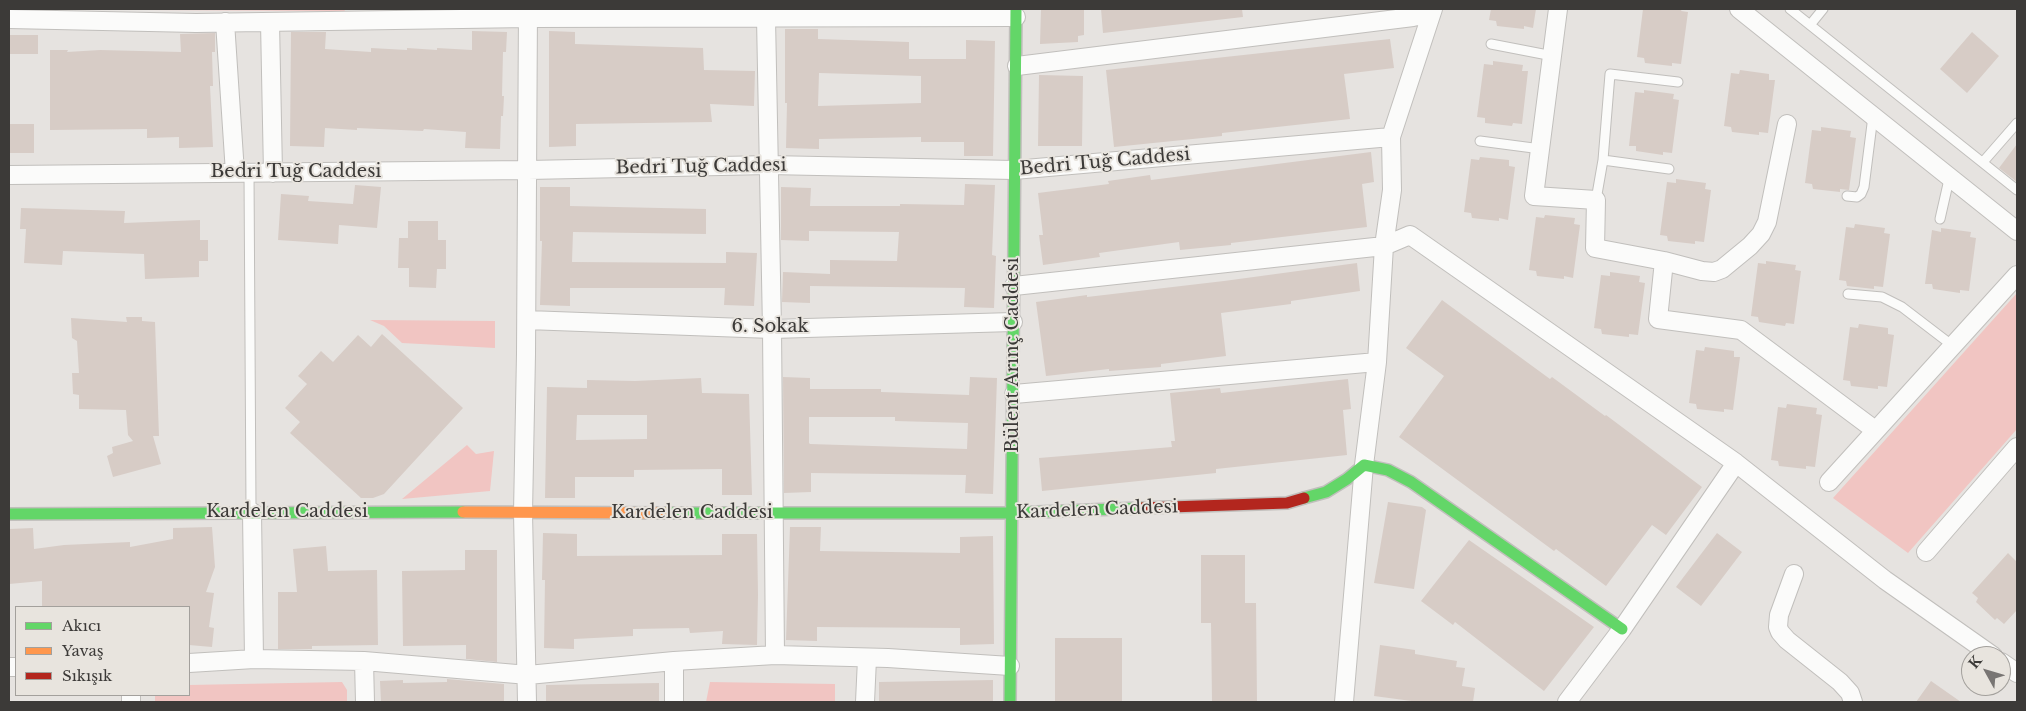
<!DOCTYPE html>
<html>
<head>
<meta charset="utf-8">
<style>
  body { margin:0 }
  #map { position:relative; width:2026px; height:711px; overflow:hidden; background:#e6e3e0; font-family:"Libre Baskerville",serif }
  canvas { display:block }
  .frame { position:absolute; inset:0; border:10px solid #3c3a38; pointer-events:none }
  .legend { position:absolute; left:15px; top:606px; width:175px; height:90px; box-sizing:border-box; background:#e8e4de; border:1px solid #a3a09c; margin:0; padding:6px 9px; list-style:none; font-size:15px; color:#3c3a38 }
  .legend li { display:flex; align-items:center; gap:10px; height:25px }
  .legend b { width:25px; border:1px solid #a3a09c }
  .north { position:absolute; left:1961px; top:646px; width:50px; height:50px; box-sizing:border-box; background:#e8e4de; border:1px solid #a3a09c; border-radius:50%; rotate:309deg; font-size:14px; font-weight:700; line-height:20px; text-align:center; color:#3c3a38 }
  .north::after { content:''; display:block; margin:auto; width:18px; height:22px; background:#787573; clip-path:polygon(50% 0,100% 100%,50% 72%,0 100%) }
</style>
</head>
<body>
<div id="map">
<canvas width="2026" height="711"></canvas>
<div class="frame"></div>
<ul class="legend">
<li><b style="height:6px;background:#63d668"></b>Akıcı</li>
<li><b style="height:6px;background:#ff974d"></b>Yavaş</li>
<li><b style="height:6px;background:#b3261e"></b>Sıkışık</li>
</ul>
<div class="north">K</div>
</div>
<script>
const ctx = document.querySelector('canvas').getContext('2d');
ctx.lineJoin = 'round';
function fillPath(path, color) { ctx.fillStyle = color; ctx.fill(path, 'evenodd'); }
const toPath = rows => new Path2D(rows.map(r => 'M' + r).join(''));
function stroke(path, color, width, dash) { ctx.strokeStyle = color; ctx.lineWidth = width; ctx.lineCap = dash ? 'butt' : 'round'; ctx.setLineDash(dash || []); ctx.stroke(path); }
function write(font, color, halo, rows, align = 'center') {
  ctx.font = font + ' "Libre Baskerville",serif'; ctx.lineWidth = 4; ctx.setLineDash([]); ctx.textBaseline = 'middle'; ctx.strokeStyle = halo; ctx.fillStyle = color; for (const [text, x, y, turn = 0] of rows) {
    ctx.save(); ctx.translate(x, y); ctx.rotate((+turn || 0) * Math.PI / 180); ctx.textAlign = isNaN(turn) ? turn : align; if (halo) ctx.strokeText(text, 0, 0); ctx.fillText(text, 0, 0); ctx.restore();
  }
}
const green = toPath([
  [146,9,344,9,345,11,146,10],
  [2017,293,2017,429,1908,553,1833,498],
  [370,320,495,321,495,348,402,343,384,326],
  [467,445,476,454,494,451,490,491,402,499],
  [342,682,347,690,347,702,155,702,155,695,189,695,189,685],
  [710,682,835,684,835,702,706,702]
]);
const building = toPath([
  [1041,9,1084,9,1084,35,1078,36,1078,42,1040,44],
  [1101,9,1242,9,1243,17,1103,33],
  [1491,9,1536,9,1533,28,1524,26,1524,29,1497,26,1496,21,1489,20],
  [1643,9,1682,9,1681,11,1688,12,1681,64,1672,63,1672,66,1645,63,1644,58,1637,57],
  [785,29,818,29,818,39,909,42,909,59,966,59,966,40,995,41,993,156,964,156,964,142,921,142,921,137,819,139,819,149,786,148,787,103,785,103],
  [819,73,921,76,921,103,818,106],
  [472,31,507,32,506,52,503,52,502,96,504,96,503,116,501,116,500,149,465,148,466,132,424,129,423,131,357,128,357,130,325,128,324,147,290,146,291,32,326,32,325,49,371,52,371,48,407,50,407,48,437,50,437,48,472,50],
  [549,31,575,32,575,44,703,48,704,70,755,71,754,106,710,104,712,122,576,124,576,146,549,147],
  [1972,32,1999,56,1967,93,1940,69],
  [215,33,215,52,212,52,213,86,210,86,213,147,179,148,179,137,147,138,147,129,50,130,50,50,68,50,67,52,100,50,181,52,180,34],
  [9,35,38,35,38,54,9,54],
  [1390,39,1394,68,1344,74,1350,119,1222,133,1222,136,1114,147,1106,70],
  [1493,61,1523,65,1522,71,1528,71,1522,124,1513,123,1512,126,1485,123,1485,118,1477,117,1484,64,1493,65],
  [1740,70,1769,74,1769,80,1775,80,1768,133,1759,132,1759,135,1732,132,1731,127,1724,126,1731,73,1739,74],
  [1039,75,1083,76,1082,146,1038,146],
  [1644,90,1674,94,1673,99,1679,100,1672,153,1663,152,1663,155,1636,151,1636,146,1629,146,1635,92,1644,93],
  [9,124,34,124,34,153,9,153],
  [1821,127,1851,131,1850,137,1856,138,1849,190,1840,189,1840,192,1813,189,1812,184,1805,183,1812,130,1821,131],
  [2017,144,2017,182,1999,168],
  [1371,152,1374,182,1362,184,1367,227,1231,243,1231,245,1180,250,1179,242,1099,253,1100,257,1043,265,1039,235,1043,235,1038,193,1109,184,1108,181,1150,175,1151,180],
  [1480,157,1509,160,1509,166,1515,167,1508,220,1499,218,1499,221,1472,218,1471,213,1464,212,1471,159,1479,160],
  [1676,179,1706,183,1705,189,1711,190,1704,242,1695,241,1695,244,1668,241,1667,236,1660,235,1667,182,1676,183],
  [965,184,995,185,992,255,996,256,994,308,964,307,965,288,810,286,810,303,782,302,783,272,830,274,830,260,897,261,899,232,809,231,809,241,781,240,781,187,811,188,810,206,900,206,900,204,964,205],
  [355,185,381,187,377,228,339,225,338,244,278,240,281,194,309,196,308,201,353,204],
  [540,187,570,187,570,206,706,209,706,234,573,232,572,262,726,263,726,252,757,253,754,306,724,305,725,288,570,288,570,306,540,305,542,241,540,241],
  [21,208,125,211,124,223,200,220,200,240,208,240,208,261,199,261,199,277,145,279,144,254,63,251,62,265,24,263,26,229,20,229],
  [1545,215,1575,218,1574,224,1580,225,1573,278,1564,276,1564,279,1537,276,1536,271,1529,270,1536,217,1544,218],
  [408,221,438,221,438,240,446,240,446,269,437,269,436,288,409,287,409,268,398,268,399,238,408,238],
  [1855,224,1885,228,1884,233,1890,234,1883,287,1874,286,1874,289,1847,286,1846,281,1839,280,1846,227,1854,228],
  [1941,228,1971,232,1970,237,1976,238,1969,291,1960,290,1960,293,1933,289,1932,284,1925,284,1932,230,1941,232],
  [1766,261,1796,265,1795,270,1801,271,1794,324,1786,323,1785,326,1759,322,1758,317,1751,316,1758,263,1766,264],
  [1357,263,1360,291,1291,301,1291,304,1221,313,1226,356,1161,364,1161,367,1109,371,1109,369,1046,376,1036,302,1087,295,1087,297,1224,281],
  [1610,272,1640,276,1639,282,1645,283,1638,335,1629,334,1629,337,1602,334,1601,329,1594,328,1601,275,1610,276],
  [1442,300,1550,379,1552,377,1605,416,1606,415,1702,487,1666,535,1652,525,1606,586,1556,549,1554,551,1399,437,1444,376,1406,348],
  [126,317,142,317,142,321,155,322,159,436,153,436,161,464,113,477,107,456,113,453,112,447,133,441,128,435,126,410,79,409,79,395,73,394,72,373,79,373,77,341,72,338,71,318,127,322],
  [1859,324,1888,328,1888,334,1894,335,1887,387,1878,386,1878,389,1851,386,1850,381,1843,380,1850,327,1858,328],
  [382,334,463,408,384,494,373,498,361,498,290,433,300,422,285,408,307,384,298,376,321,351,333,362,358,335,371,347],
  [1705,347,1734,351,1734,357,1740,357,1733,410,1724,409,1724,412,1697,409,1696,404,1689,403,1696,350,1704,351],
  [783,377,810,378,810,389,881,389,881,392,969,395,970,377,997,378,993,494,965,493,966,475,811,473,811,492,784,493],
  [809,417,895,417,895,421,968,423,967,449,810,444,809,443],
  [701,378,702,393,749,394,752,495,722,495,722,469,634,470,634,477,575,477,575,498,545,498,547,387,587,388,587,380,635,381],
  [577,415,647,415,647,439,576,440],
  [1348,379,1351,409,1343,410,1347,455,1216,469,1216,473,1042,491,1039,458,1172,447,1171,441,1175,441,1170,393,1220,388,1221,393],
  [1787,404,1817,408,1816,414,1822,415,1815,467,1806,466,1806,469,1779,466,1778,461,1771,460,1778,407,1786,408],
  [1388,502,1422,507,1426,510,1414,589,1374,583],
  [212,527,215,567,206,592,214,593,209,627,214,628,212,647,189,645,189,607,42,607,42,581,9,584,9,529,33,528,34,549,64,545,130,542,130,547,173,539,173,528],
  [790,527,821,527,820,551,960,553,960,537,993,536,994,644,960,645,960,628,817,627,817,641,786,640],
  [543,533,577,534,577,556,722,555,722,534,757,534,758,595,757,645,722,644,723,631,690,633,689,628,633,629,633,636,574,639,574,649,544,648,545,580,542,580],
  [1717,533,1742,552,1701,606,1676,587],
  [1469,540,1594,627,1544,691,1455,622,1453,625,1421,601],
  [326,546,328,571,377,570,378,645,312,646,312,649,278,649,278,592,297,592,293,549],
  [465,550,497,550,497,662,466,659,466,645,403,646,402,571,465,570],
  [2008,553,2017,562,2017,610,2004,624,1997,618,1995,620,1976,602,1978,598,1972,593],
  [1201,555,1245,555,1245,603,1256,603,1257,702,1212,702,1211,623,1201,623],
  [1055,638,1122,638,1122,702,1055,702],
  [1380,645,1415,650,1415,654,1457,661,1456,667,1465,668,1462,686,1475,688,1473,702,1419,702,1374,696],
  [447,679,504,684,504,702,381,702,380,681,403,680,403,683,447,682],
  [993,680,993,702,879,702,879,682],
  [1931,681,1961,702,1916,702],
  [659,683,659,702,546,702,546,685]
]);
const lane = toPath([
  [1790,9,2017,190],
  [1810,25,1823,9],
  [1491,44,1553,56],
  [1480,141,1541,149],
  [1603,160,1669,169],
  [1983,162,2017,123],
  [249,173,251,509],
  [1847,196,1857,197,1861,194,1864,187,1873,116],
  [1596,200,1603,160,1610,74,1678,82],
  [1940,219,1950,175],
  [1848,294,1882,297,1902,307,1953,346]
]);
const street = toPath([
  [1558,9,1534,196,1596,200,1595,248,1664,261,1658,319,1741,330,1875,430],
  [1739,9,2017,231],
  [766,18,772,329,775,655],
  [9,19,196,23,528,18,1016,17],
  [225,22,235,173],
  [270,22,273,173],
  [1017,66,1413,17,1431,13],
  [9,175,528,170,769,165,1014,170,1391,137],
  [1664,261,1702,271,1714,272,1722,269,1750,246,1761,234,1767,222,1787,124],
  [1014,286,1384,246,1410,235,1736,463,1885,580,1993,656],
  [527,320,772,329,1013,322],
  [1014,394,1377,362],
  [1829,482,2017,275],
  [252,512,254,659],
  [1926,552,2017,447],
  [1794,574,1779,615,1778,627,1780,632,1787,640,1840,682,1850,693,1853,702],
  [364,661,365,702],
  [674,661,674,702],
  [2001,662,2017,673],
  [189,663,254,659,364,661,528,675,674,661,775,655,888,658,1010,666],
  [9,667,16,667],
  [131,695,131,702],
  [527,702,523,513,526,354,528,9],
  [865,702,867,659],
  [1344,702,1364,465,1377,362,1384,246,1392,190,1391,137,1433,9],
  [1567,702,1622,629,1736,463]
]);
const fast = toPath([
  [1304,498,1326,492,1347,479,1364,465,1388,470,1411,482,1622,629],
  [665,513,1011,513,1141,508],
  [9,514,463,512],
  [1010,702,1016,9]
]);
const slow = toPath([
  [463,512,665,513]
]);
const jam = toPath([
  [1141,508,1287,503,1304,498]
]);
const streetNames = [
  ["Bedri Tuğ Caddesi",1105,162,-5],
  ["Bedri Tuğ Caddesi",701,167,-1],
  ["Bedri Tuğ Caddesi",296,172],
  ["6. Sokak",770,327],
  ["Bülent Arınç Caddesi",1013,355,-90],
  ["Kardelen Caddesi",1097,510,-2],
  ["Kardelen Caddesi",287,512],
  ["Kardelen Caddesi",692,513]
];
fillPath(green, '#f1c5c2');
fillPath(building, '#d7ccc6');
stroke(lane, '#c1bfbc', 11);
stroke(street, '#c1bfbc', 20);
stroke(fast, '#c1bfbc', 14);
stroke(slow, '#c1bfbc', 14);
stroke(jam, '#c1bfbc', 14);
stroke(lane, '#fbfbfa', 9);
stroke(street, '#fbfbfa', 18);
stroke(fast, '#63d668', 11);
stroke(slow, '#ff974d', 11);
stroke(jam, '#b3261e', 11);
write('18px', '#3c3a38', '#e8e4de', streetNames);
</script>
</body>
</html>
